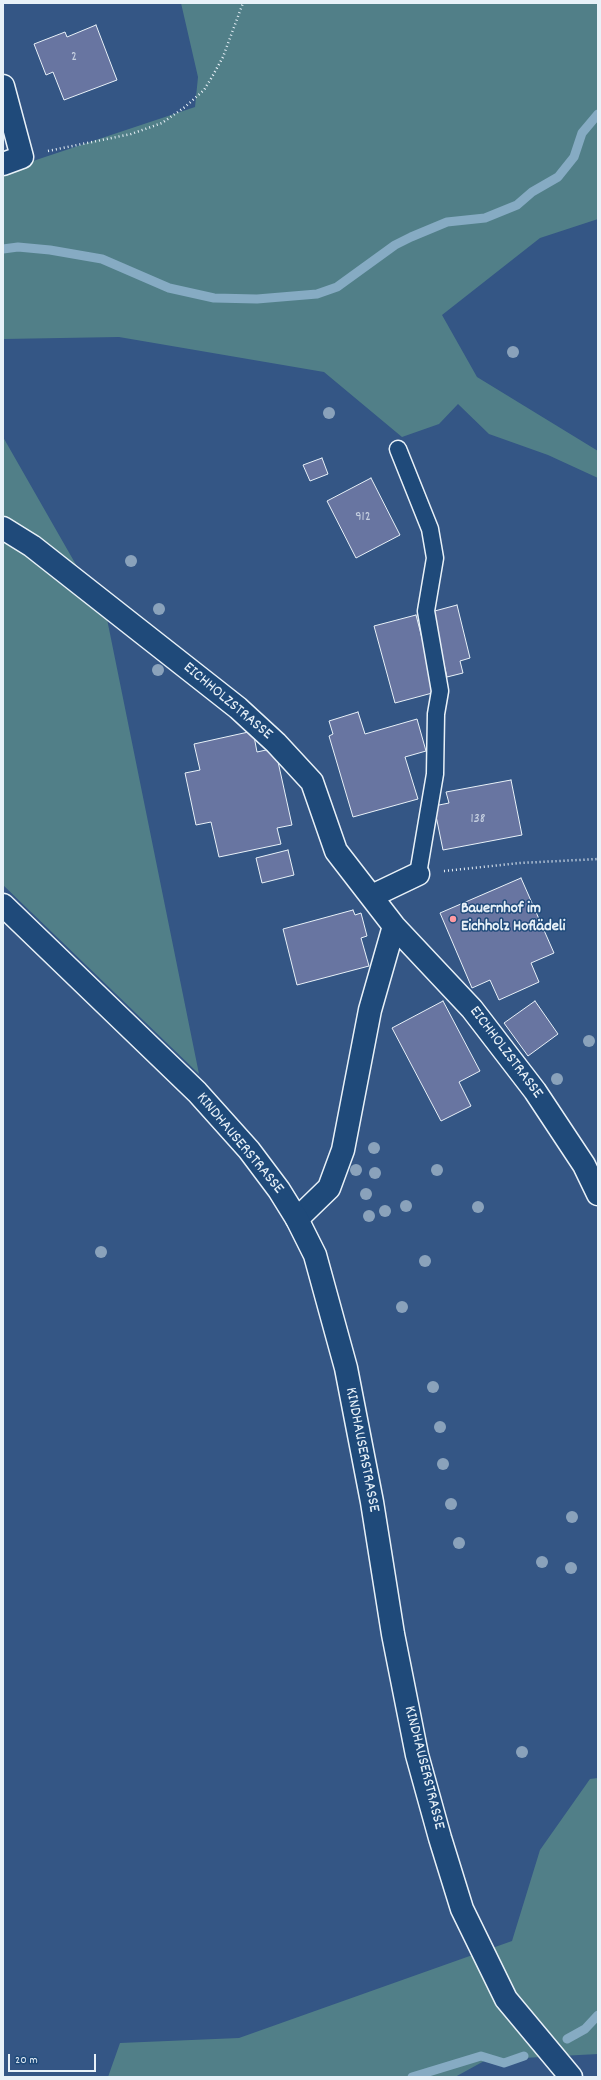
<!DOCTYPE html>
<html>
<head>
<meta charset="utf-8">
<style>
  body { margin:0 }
  #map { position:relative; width:601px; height:2080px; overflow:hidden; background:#345685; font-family:Dekko,sans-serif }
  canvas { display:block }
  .frame { position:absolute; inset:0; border:4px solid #e8f1f8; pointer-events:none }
  .scale { position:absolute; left:8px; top:2054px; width:88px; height:18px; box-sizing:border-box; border:2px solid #e8f1f8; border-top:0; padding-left:5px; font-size:12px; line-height:14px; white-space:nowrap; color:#e8f1f8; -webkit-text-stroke:3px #1f4a7a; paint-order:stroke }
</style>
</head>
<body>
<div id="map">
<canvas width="601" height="2080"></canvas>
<div class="frame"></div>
<div class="scale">20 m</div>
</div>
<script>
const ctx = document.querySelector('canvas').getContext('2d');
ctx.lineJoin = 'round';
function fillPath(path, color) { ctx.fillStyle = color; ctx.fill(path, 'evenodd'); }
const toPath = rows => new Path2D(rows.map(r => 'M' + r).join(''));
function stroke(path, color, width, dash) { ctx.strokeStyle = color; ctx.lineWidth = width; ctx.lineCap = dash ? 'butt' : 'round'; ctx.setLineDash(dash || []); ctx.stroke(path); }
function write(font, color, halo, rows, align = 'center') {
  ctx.font = font + ' Dekko,sans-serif'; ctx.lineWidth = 3; ctx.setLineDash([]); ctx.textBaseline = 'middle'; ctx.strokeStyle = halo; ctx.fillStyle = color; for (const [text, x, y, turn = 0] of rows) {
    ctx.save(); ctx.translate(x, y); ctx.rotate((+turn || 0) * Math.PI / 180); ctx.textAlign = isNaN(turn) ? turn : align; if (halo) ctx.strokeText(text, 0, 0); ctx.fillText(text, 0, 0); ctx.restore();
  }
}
const green = toPath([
  [181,3,598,3,598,219,540,238,442,315,477,377,598,451,598,478,548,455,489,434,458,404,439,424,402,437,324,372,119,337,3,339,3,171,195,107,198,77],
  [3,437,107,619,199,1074,3,885],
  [598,1778,598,2054,486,2060,455,2077,108,2077,120,2043,239,2038,512,1941,540,1850,590,1779]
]);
const stream = toPath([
  [3,249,18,247,50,250,102,259,169,288,214,298,257,299,317,294,337,287,395,245,411,237,447,222,485,218,517,205,532,192,558,177,574,157,582,133,598,114],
  [567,2039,585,2029,598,2015],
  [412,2077,481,2056,504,2063,524,2056]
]);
const building = toPath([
  [96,25,117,80,64,100,53,72,46,75,34,44,65,32,67,37,96,25],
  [322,458,328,474,310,481,303,465,322,458],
  [371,478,400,535,356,558,327,501,371,478],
  [457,605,470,658,460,661,463,673,447,677,431,612,457,605],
  [416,615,436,692,395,703,374,626,416,615],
  [358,712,365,734,417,719,426,751,405,757,418,799,353,817,329,736,333,734,329,721,358,712],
  [253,731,257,752,275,748,292,825,277,828,281,844,219,857,211,822,196,825,185,773,200,770,194,744,253,731],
  [511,780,522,835,443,850,434,806,449,803,446,792,511,780],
  [288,850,294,875,262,883,256,858,288,850],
  [521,878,554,953,531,963,539,982,499,1000,490,980,472,988,440,913,521,878],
  [353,910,355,915,361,913,367,936,361,938,369,966,297,985,283,929,353,910],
  [443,1001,480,1071,459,1082,471,1106,441,1121,392,1028,443,1001],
  [535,1001,558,1034,528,1056,504,1023,535,1001]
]);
const path = toPath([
  [48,151,131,134,162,123,185,107,204,90,212,77,223,57,243,3],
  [444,871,520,863,598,859]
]);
const service = toPath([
  [398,449,430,529,435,558,426,611,440,691,436,714,435,774,418,874]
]);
const minor = toPath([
  [3,86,22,157,3,164],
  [3,528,32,546,238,708,276,743,312,782,336,851,394,926,472,1009,535,1091,584,1165,598,1194],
  [372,896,418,874],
  [297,1219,329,1188,343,1150,370,1010,394,926]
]);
const tertiary = toPath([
  [3,905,197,1092,249,1150,279,1190,297,1219,315,1255,346,1368,372,1502,393,1634,417,1755,440,1838,462,1909,506,1999,571,2077]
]);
const trees = [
  [513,352],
  [329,413],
  [131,561],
  [159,609],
  [158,670],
  [589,1041],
  [557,1079],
  [374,1148],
  [356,1170],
  [437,1170],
  [375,1173],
  [366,1194],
  [406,1206],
  [478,1207],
  [385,1211],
  [369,1216],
  [101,1252],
  [425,1261],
  [402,1307],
  [433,1387],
  [440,1427],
  [443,1464],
  [451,1504],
  [572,1517],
  [459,1543],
  [542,1562],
  [571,1568],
  [522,1752]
];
const markers = [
  [453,919,4,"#ff9aa2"]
];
const numberNames = [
  ["2",74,58],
  ["912",363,518],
  ["138",478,820]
];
const streetNames = [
  ["EICHHOLZSTRASSE",227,702,40],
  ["EICHHOLZSTRASSE",505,1053,53],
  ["KINDHAUSERSTRASSE",239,1144,50],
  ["KINDHAUSERSTRASSE",361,1450,79],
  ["KINDHAUSERSTRASSE",423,1768,76]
];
const poiNames = [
  ["Bauernhof im",461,910],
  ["Eichholz Hoflädeli",461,928]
];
fillPath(green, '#517f88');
stroke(stream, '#86abc3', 9);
fillPath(building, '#6875a1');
stroke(building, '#e8f1f8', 1);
stroke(service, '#e8f1f8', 19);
stroke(minor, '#e8f1f8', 25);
stroke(tertiary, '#e8f1f8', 25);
stroke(path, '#e8f1f8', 2.5, [1, 3]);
stroke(service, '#1f4a7a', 16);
stroke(minor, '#1f4a7a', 22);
stroke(tertiary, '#1f4a7a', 22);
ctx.fillStyle = '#8aa2bb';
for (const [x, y] of trees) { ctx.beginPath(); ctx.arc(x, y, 6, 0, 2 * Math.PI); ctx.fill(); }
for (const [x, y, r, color] of markers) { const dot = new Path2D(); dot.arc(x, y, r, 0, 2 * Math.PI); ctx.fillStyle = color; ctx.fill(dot); stroke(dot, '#1f4a7a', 1.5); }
write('14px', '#c8d2e2', null, numberNames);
write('16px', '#e8f1f8', '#1f4a7a', streetNames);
write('bold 16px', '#e8f1f8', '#1f4a7a', poiNames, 'left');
</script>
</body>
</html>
